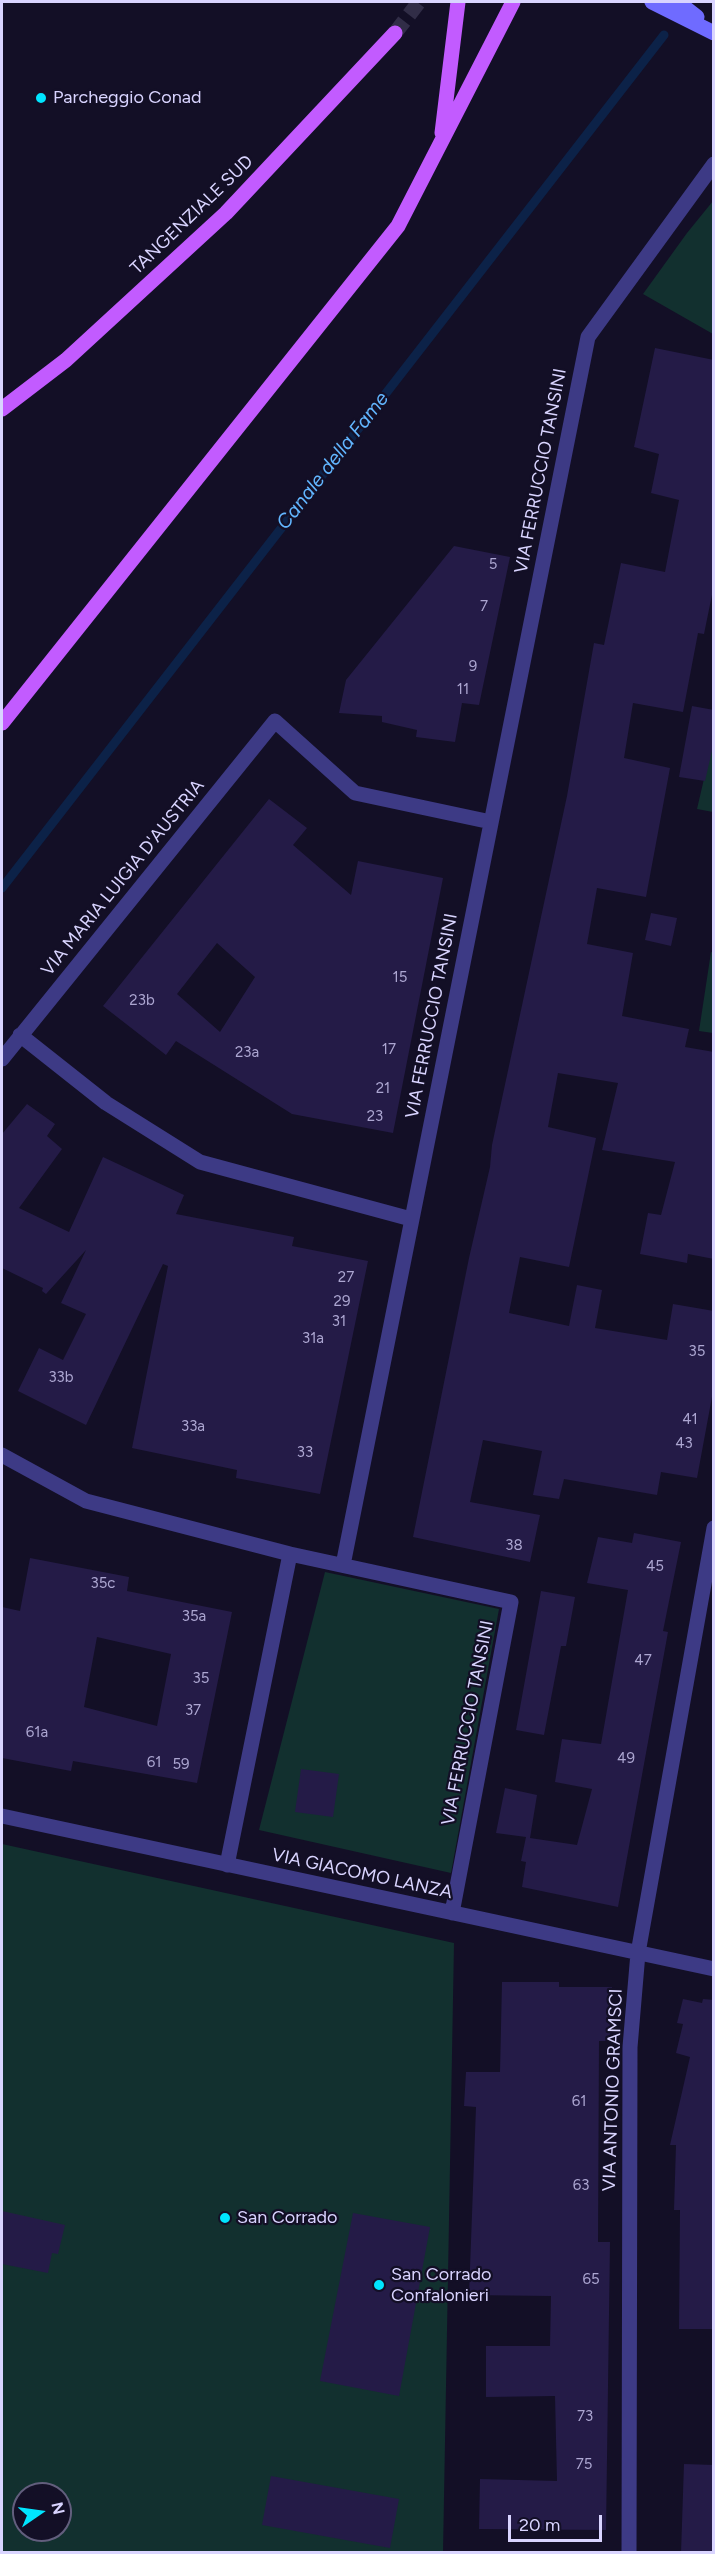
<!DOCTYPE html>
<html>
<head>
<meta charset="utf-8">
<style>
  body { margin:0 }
  #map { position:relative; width:715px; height:2554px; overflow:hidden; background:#130f26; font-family:Figtree,sans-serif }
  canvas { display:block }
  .frame { position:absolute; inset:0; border:3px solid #d9d4ff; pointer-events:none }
  .north { position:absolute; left:12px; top:2482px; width:60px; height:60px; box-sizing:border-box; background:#130f26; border:2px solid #625e7d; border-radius:50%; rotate:77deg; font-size:16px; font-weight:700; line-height:24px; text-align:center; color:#d9d4ff }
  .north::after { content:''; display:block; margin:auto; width:21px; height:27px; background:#00e5ff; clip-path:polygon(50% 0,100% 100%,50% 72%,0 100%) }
  .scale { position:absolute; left:508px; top:2515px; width:94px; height:27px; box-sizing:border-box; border:3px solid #d9d4ff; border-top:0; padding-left:8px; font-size:18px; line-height:21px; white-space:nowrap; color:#d9d4ff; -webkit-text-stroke:4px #130f26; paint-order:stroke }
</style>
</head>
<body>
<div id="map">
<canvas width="715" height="2554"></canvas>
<div class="frame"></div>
<div class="north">N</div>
<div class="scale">20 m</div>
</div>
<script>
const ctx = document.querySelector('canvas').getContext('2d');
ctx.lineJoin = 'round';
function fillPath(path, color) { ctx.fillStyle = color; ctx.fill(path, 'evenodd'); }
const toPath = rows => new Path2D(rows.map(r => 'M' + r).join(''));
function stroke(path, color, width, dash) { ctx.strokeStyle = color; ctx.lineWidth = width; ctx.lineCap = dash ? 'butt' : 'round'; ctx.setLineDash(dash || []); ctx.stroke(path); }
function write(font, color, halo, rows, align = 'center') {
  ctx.font = font + ' Figtree,sans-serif'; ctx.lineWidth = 4.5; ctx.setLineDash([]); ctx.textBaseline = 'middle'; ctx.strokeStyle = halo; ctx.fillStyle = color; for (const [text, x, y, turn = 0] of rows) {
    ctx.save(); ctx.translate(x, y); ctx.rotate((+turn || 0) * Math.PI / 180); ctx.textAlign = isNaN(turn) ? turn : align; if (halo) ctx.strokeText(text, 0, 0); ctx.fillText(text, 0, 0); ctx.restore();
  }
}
const green = toPath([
  [713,201,713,334,643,294,687,233],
  [713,740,713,812,697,809],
  [711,952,714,953,713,1033,699,1031],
  [325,1572,499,1609,451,1873,259,1830],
  [2,1844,454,1943,443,2552,2,2552],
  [24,2494,60,2494,60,2530,24,2530]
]);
const stream = toPath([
  [2,888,664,35]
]);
const building = toPath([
  [655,348,714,360,714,585,704,634,698,633,683,712,633,703,624,758,670,768,646,897,597,888,587,944,633,953,622,1016,689,1029,685,1047,714,1052,714,1259,688,1254,687,1263,640,1254,648,1213,661,1215,675,1162,602,1150,618,1083,558,1073,548,1127,596,1138,569,1267,520,1257,509,1313,569,1326,577,1285,602,1290,595,1328,667,1340,673,1304,714,1311,714,1386,697,1478,661,1472,657,1495,564,1479,559,1499,533,1495,542,1451,483,1440,470,1502,540,1515,530,1562,413,1537,469,1258,490,1167,492,1145,567,796,594,643,604,645,621,563,665,572,670,546,679,500,651,493,659,454,634,447],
  [454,546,510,557,479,705,462,703,455,742,416,737,417,730,382,722,382,716,339,713,346,680],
  [692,706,714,710,714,742,705,781,679,777],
  [269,799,307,828,293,845,351,895,358,861,443,878,393,1133,292,1114,176,1041,166,1055,103,1006],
  [217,943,255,977,220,1032,177,994],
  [651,913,677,918,671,946,645,940],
  [27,1104,55,1124,47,1136,62,1149,19,1208,69,1232,103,1157,184,1195,176,1214,294,1237,292,1246,368,1261,320,1494,236,1478,237,1470,132,1448,168,1266,163,1264,86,1425,18,1391,39,1348,63,1360,86,1314,61,1303,86,1250,46,1294,42,1291,43,1288,2,1268,2,1134],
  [634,1533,681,1542,663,1631,668,1632,618,1907,522,1887,526,1862,521,1861,526,1837,496,1833,505,1788,537,1795,530,1838,577,1845,592,1789,555,1782,562,1739,601,1744,628,1590,587,1583,598,1537,632,1543],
  [30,1558,129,1577,127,1591,232,1612,197,1783,73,1761,71,1771,2,1758,2,1607,20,1611],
  [97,1637,171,1654,157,1726,84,1707],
  [541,1591,575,1597,566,1646,561,1646,544,1735,516,1730],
  [301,1769,339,1774,333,1817,295,1812],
  [502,1982,559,1982,559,1987,612,1987,610,2041,599,2041,598,2242,610,2242,606,2530,479,2529,480,2479,557,2481,555,2396,486,2397,486,2346,550,2346,551,2296,469,2295,476,2107,464,2106,466,2072,500,2072],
  [683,1999,702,2003,703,1999,714,2000,714,2329,679,2329,680,2210,674,2210,676,2145,670,2145,690,2057,676,2053,683,2024,677,2023],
  [2,2211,65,2225,58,2254,52,2253,48,2273,2,2264],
  [353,2213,430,2227,399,2396,320,2381],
  [684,2464,714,2465,714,2553,681,2553],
  [271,2476,399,2499,390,2548,262,2525]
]);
const primaryTunnel = toPath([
  [395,33,419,2]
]);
const minor = toPath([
  [20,1035,106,1103,200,1162,411,1219],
  [2,1059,275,721,355,793,491,822],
  [2,1455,86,1501,290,1554,511,1602,452,1913],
  [343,1565,588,337,714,164],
  [2,1816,714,1969],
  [227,1865,290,1554],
  [629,2552,630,2047,638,1953,714,1528]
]);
const secondary = toPath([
  [652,2,714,33],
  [678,2,697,17]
]);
const primary = toPath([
  [442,133,458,2],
  [2,409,66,360,226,213,395,33],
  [2,723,398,226,513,2]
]);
const markers = [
  [41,98,6,"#00e5ff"],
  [225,2218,6,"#00e5ff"],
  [379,2285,6,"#00e5ff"]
];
const numberNames = [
  ["5",493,565],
  ["7",484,607],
  ["9",473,667],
  ["11",463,690],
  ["15",400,978],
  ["23b",142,1001],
  ["17",389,1050],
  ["23a",247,1053],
  ["21",383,1089],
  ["23",375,1117],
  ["27",346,1278],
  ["29",342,1302],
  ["31",339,1322],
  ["31a",313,1339],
  ["35",697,1352],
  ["33b",61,1378],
  ["41",690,1420],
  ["33a",193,1427],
  ["43",684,1444],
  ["33",305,1453],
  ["38",514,1546],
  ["45",655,1567],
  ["35c",103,1584],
  ["35a",194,1617],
  ["47",643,1661],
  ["35",201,1679],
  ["37",193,1711],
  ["61a",37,1733],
  ["49",626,1759],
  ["61",154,1763],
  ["59",181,1765],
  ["61",579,2102],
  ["63",581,2186],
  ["65",591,2280],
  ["73",585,2417],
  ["75",584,2465]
];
const poiNames = [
  ["Parcheggio Conad",53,98],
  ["San Corrado",237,2218],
  ["San Corrado",391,2275],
  ["Confalonieri",391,2296]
];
const streetNames = [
  ["TANGENZIALE SUD",192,215,-44],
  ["VIA FERRUCCIO TANSINI",541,471,-79],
  ["VIA MARIA LUIGIA D'AUSTRIA",123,878,-51],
  ["VIA FERRUCCIO TANSINI",432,1016,-79],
  ["VIA FERRUCCIO TANSINI",468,1723,-79],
  ["VIA GIACOMO LANZA",362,1874,12],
  ["VIA ANTONIO GRAMSCI",613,2090,-88]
];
const waterNames = [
  ["Canale della Fame",333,461,-52]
];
fillPath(green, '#12302f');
stroke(stream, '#0c2248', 9);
fillPath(building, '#241b47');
stroke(primaryTunnel, '#312d47', 15, [15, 8]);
stroke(minor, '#3d3a85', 15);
stroke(secondary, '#6f6bff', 15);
stroke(primary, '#c25bff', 15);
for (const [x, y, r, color] of markers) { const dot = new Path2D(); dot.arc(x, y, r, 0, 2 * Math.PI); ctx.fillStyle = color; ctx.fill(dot); stroke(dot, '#130f26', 2); }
write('15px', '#aca6d1', null, numberNames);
write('18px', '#d9d4ff', '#130f26', poiNames, 'left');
write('18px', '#d9d4ff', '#130f26', streetNames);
write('italic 20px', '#62b6ff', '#130f26', waterNames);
</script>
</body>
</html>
